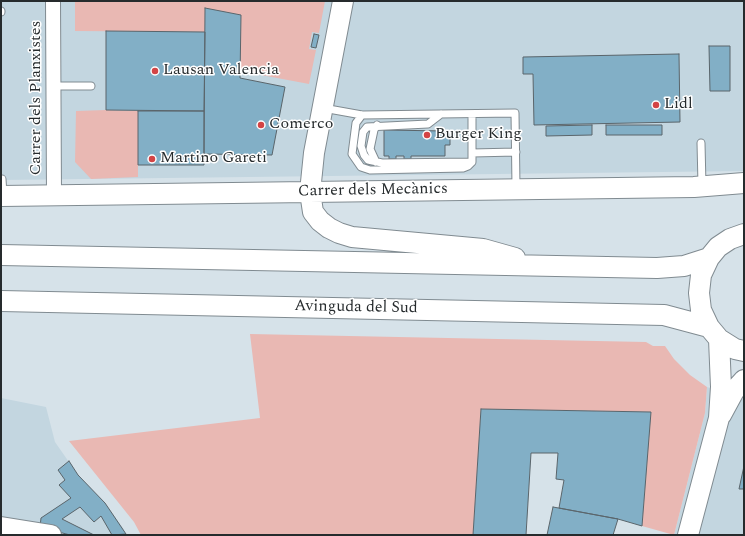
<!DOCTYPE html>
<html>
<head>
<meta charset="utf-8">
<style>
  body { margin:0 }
  #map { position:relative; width:745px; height:536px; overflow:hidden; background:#d6e2e9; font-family:Spectral,serif }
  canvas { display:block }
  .frame { position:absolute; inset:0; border:2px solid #262b2d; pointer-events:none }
</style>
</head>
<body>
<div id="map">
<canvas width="745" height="536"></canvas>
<div class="frame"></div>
</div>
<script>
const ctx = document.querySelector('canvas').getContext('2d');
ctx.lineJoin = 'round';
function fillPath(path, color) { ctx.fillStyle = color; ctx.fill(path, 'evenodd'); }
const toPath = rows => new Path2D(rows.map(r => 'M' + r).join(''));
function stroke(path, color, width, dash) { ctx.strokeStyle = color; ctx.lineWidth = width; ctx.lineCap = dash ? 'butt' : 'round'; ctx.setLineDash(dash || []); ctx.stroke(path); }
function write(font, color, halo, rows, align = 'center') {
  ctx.font = font + ' Spectral,serif'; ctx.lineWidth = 3; ctx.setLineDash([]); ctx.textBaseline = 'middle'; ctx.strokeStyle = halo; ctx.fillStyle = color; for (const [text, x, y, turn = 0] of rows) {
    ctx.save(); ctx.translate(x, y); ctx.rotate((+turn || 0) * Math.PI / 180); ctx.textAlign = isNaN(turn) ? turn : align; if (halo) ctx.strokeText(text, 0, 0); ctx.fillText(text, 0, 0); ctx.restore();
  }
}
const built = toPath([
  [1,1,744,1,744,171,1,180],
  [707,387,744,399,744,535,674,535,705,413],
  [1,398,46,407,55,442,78,475,105,503,123,528,126,535,70,535,1,520]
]);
const green = toPath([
  [75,1,325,1,319,33,312,32,309,49,316,50,309,84,240,71,241,15,205,8,205,32,75,31],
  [106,110,138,111,138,177,91,179,75,162,76,111],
  [250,334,646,342,653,346,665,346,674,359,690,375,707,387,705,413,674,535,642,526,650,412,481,409,473,535,141,535,134,522,69,441,260,418]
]);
const building = toPath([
  [205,8,241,15,240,78,285,87,272,155,204,154,205,8],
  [106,31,205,32,204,111,106,110,106,31],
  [314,34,319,35,316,48,311,47,314,34],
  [709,46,730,46,730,91,710,91,709,46],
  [679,54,680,122,534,125,533,74,523,74,523,57,679,54],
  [138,111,204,111,204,165,138,165,138,111],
  [592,125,592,135,546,136,546,126,592,125],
  [606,125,662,125,662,135,606,135,606,125],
  [384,130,445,131,445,135,450,135,450,145,445,145,445,156,411,156,411,159,404,159,404,156,396,156,396,159,389,159,389,156,384,156,384,130],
  [481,409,651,412,642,526,618,519,559,508,564,480,556,479,558,453,531,453,526,535,473,535,481,409],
  [69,461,78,475,105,503,126,534,112,535,101,516,94,522,80,507,62,519,94,535,70,535,40,527,41,518,71,498,59,485,65,480,58,470,69,461],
  [744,466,744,489,739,489,744,466],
  [553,507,618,519,613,535,547,535,553,507]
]);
const lane = toPath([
  [1,11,1,12],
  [53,86,91,86],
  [323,108,362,115,515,113,516,187],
  [441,114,428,124,367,127,363,132,361,146,364,155,368,160,382,163,472,162],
  [362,115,356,123,352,154,361,167,370,170,463,168,468,166,472,162,472,114],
  [701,143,702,185],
  [472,153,516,152],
  [376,162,370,149,374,130,377,125],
  [2,179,3,195]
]);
const street = toPath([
  [53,1,54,195]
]);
const secondary = toPath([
  [343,1,314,153,310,192,313,212,320,221,329,228,339,233,352,237,483,249,515,258],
  [1,196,694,187,744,183],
  [744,234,730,239,718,247,709,258,701,275,699,293,701,310,709,327,719,339,735,349,744,351],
  [1,255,657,268,684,266,709,258],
  [1,301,664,315,709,327],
  [721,415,734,391,744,380],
  [1,527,51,535],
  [688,535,719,418,721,387,719,339]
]);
const markers = [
  [155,71,4,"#d34445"],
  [656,105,4,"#d34445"],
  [261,125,4,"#d34445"],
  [427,135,4,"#d34445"],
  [152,159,4,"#d34445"]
];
const poiNames = [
  ["Lausan Valencia",163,71],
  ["Lidl",664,105],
  ["Comerco",269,125],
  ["Burger King",435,135],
  ["Martino Gareti",160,159]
];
const streetNames = [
  ["Carrer dels Planxistes",37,98,-90],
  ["Carrer dels Mecànics",373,191,-1],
  ["Avinguda del Sud",356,308,1]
];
fillPath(built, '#c3d6e0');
fillPath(green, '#e9b8b3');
fillPath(building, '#82afc6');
stroke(building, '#5a656b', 1);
stroke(lane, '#808b91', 9);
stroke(street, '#808b91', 16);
stroke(secondary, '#808b91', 22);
stroke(lane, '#fff', 7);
stroke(street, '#fff', 14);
stroke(secondary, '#fff', 20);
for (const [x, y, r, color] of markers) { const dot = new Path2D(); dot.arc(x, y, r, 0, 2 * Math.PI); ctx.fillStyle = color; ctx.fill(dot); stroke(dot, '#fff', 1.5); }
write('16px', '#262b2d', '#fff', poiNames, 'left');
write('16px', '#262b2d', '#fff', streetNames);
</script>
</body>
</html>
